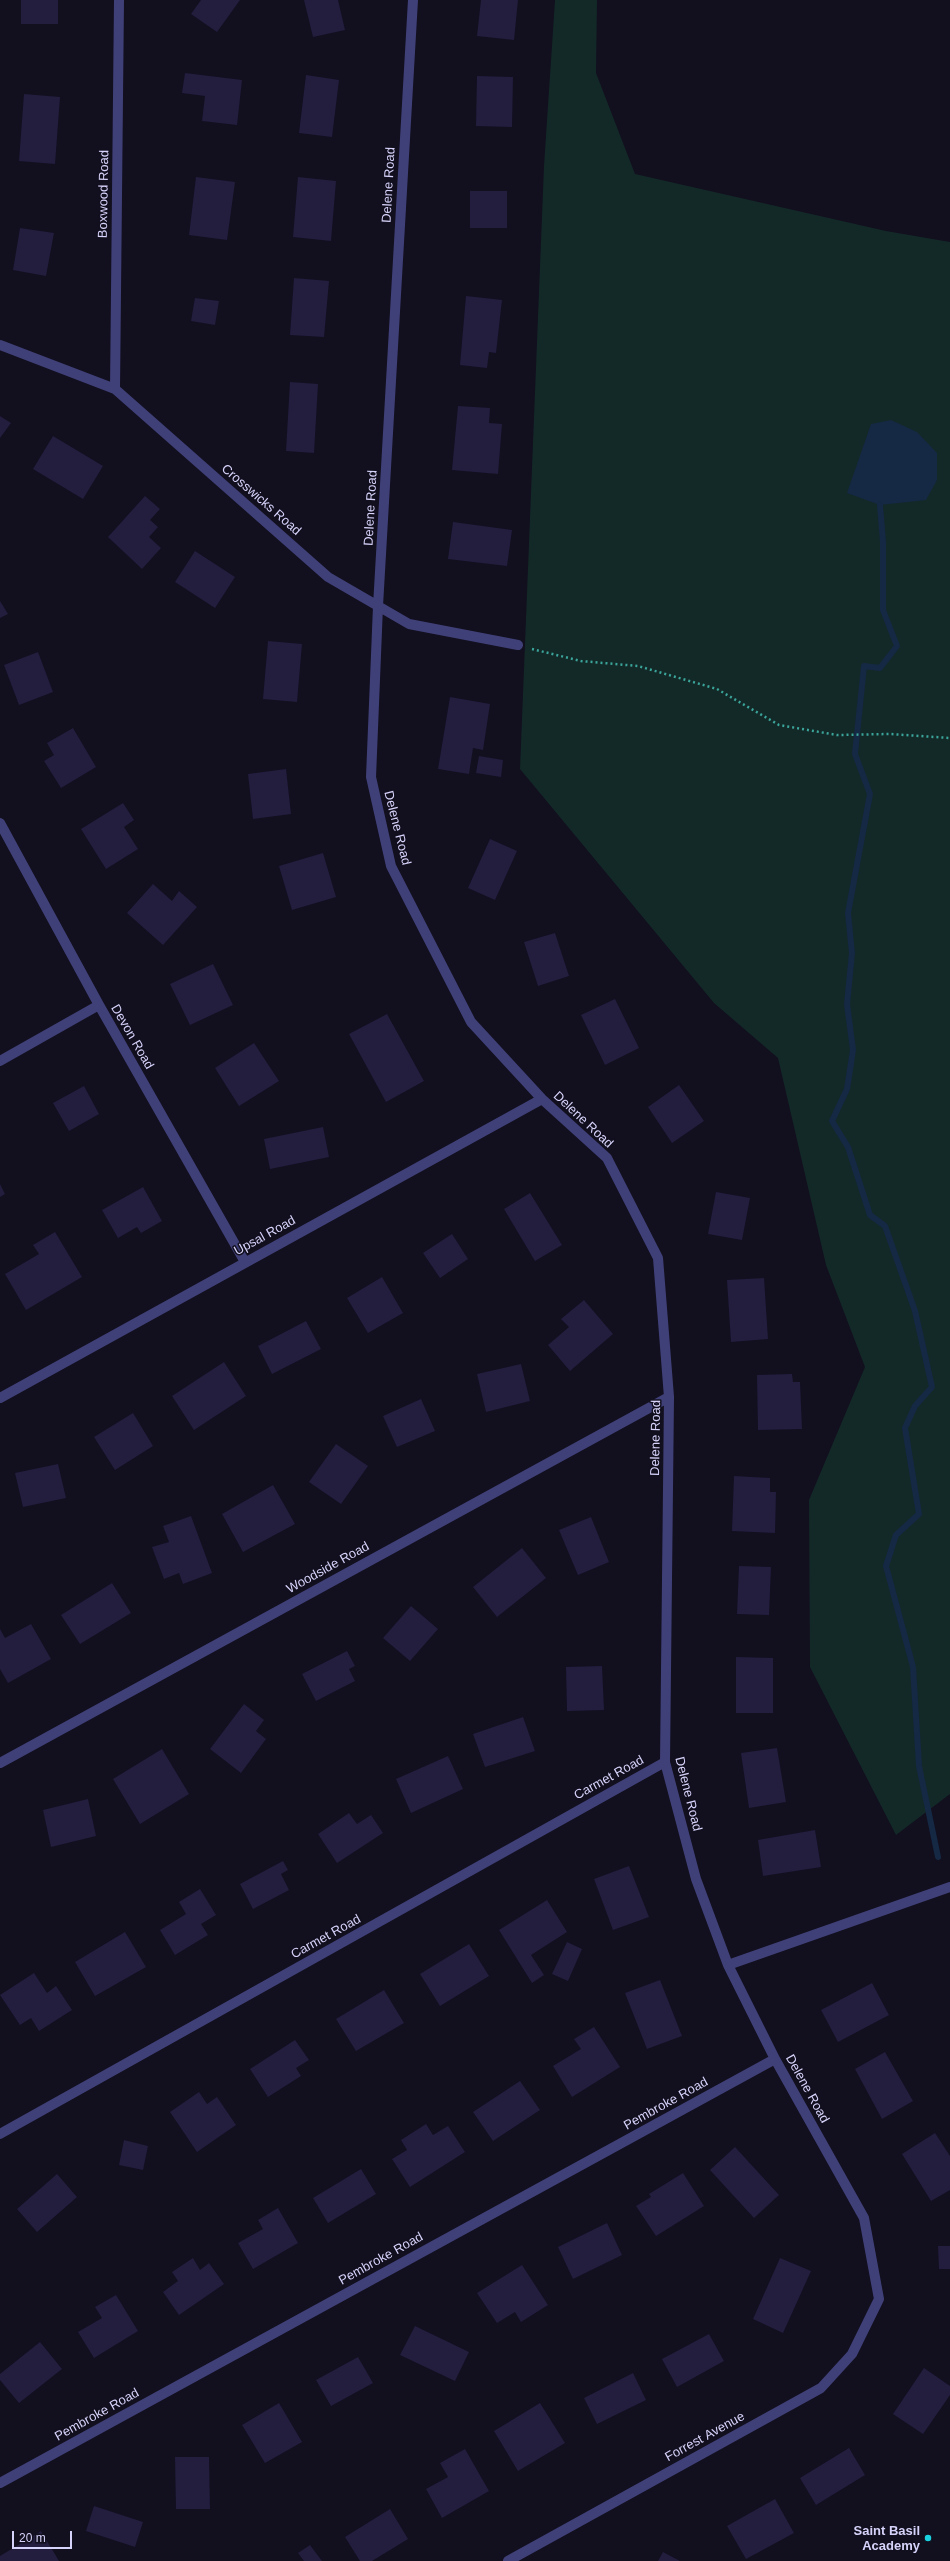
<!DOCTYPE html>
<html>
<head>
<meta charset="utf-8">
<style>
  body { margin:0 }
  #map { position:relative; width:950px; height:2561px; overflow:hidden; background:#120f1f; font-family:Helvetica,sans-serif }
  canvas { display:block }
  .scale { position:absolute; left:12px; top:2531px; width:60px; height:18px; box-sizing:border-box; border:2px solid #d6d3fa; border-top:0; padding-left:5px; font-size:12px; line-height:14px; white-space:nowrap; color:#d6d3fa; -webkit-text-stroke:3px #120f1f; paint-order:stroke }
</style>
</head>
<body>
<div id="map">
<canvas width="950" height="2561"></canvas>
<div class="scale">20 m</div>
</div>
<script>
const ctx = document.querySelector('canvas').getContext('2d');
ctx.lineJoin = 'round';
function fillPath(path, color) { ctx.fillStyle = color; ctx.fill(path, 'evenodd'); }
const toPath = rows => new Path2D(rows.map(r => 'M' + r).join(''));
function stroke(path, color, width, dash) { ctx.strokeStyle = color; ctx.lineWidth = width; ctx.lineCap = dash ? 'butt' : 'round'; ctx.setLineDash(dash || []); ctx.stroke(path); }
function write(font, color, halo, rows, align = 'center') {
  ctx.font = font + ' Helvetica,sans-serif'; ctx.lineWidth = 3; ctx.setLineDash([]); ctx.textBaseline = 'middle'; ctx.strokeStyle = halo; ctx.fillStyle = color; for (const [text, x, y, turn = 0] of rows) {
    ctx.save(); ctx.translate(x, y); ctx.rotate((+turn || 0) * Math.PI / 180); ctx.textAlign = isNaN(turn) ? turn : align; if (halo) ctx.strokeText(text, 0, 0); ctx.fillText(text, 0, 0); ctx.restore();
  }
}
const green = toPath([
  [555,0,597,0,596,73,635,174,886,231,950,242,950,1794,896,1835,810,1667,809,1500,865,1367,826,1265,778,1058,714,1003,520,769,544,166]
]);
const water = toPath([
  [891,420,917,432,937,453,937,480,926,500,880,505,847,493,871,424]
]);
const stream = toPath([
  [880,505,883,542,883,610,897,646,880,668,864,666,855,754,870,794,848,913,852,953,847,1004,853,1050,847,1089,832,1121,848,1147,870,1215,885,1226,915,1311,932,1387,915,1406,905,1428,919,1514,896,1535,886,1566,913,1667,919,1766,938,1857]
]);
const building = toPath([
  [21,0,58,0,58,24,21,24],
  [201,0,240,0,217,32,191,14],
  [304,0,338,0,345,30,313,37],
  [481,0,518,0,514,40,477,36],
  [185,73,242,80,237,125,202,121,205,96,182,93],
  [306,75,339,80,332,137,299,133],
  [477,76,513,77,512,127,476,126],
  [24,94,60,97,55,164,19,161],
  [196,177,235,182,227,240,189,235],
  [298,177,336,181,331,241,293,237],
  [470,191,507,191,507,228,470,228],
  [20,228,54,233,46,276,13,270],
  [294,278,329,281,324,337,290,335],
  [466,296,502,300,496,353,489,352,487,368,460,365],
  [195,298,219,301,215,325,191,321],
  [290,382,318,384,314,453,286,451],
  [458,406,490,408,489,423,502,424,498,474,452,470],
  [0,416,11,423,0,438],
  [53,436,103,466,83,499,33,469],
  [145,496,160,509,150,520,158,527,149,537,161,548,142,569,108,537],
  [453,522,512,530,507,566,448,559],
  [195,551,235,577,215,608,175,582],
  [0,601,8,614,0,618],
  [268,641,302,644,297,702,263,699],
  [38,652,53,692,19,705,4,665],
  [450,697,490,704,483,750,473,748,469,774,438,769],
  [73,728,96,767,61,788,44,761,54,755,47,743],
  [479,756,503,760,501,777,476,773],
  [286,769,291,814,253,819,248,774],
  [123,803,134,820,124,827,138,849,106,869,81,829],
  [490,839,517,851,495,900,468,888],
  [323,853,336,897,292,910,279,866],
  [153,884,172,901,179,891,197,907,163,945,127,913],
  [555,933,569,976,538,986,524,942],
  [213,964,233,1005,190,1025,170,984],
  [615,999,639,1048,605,1065,581,1015],
  [387,1014,424,1081,386,1102,349,1034],
  [254,1043,279,1081,239,1106,215,1068],
  [679,1085,704,1121,672,1143,648,1107],
  [84,1086,99,1114,69,1131,53,1103],
  [323,1127,329,1157,270,1169,264,1139],
  [0,1184,5,1194,0,1197],
  [143,1187,162,1221,141,1233,137,1227,118,1238,102,1210],
  [716,1192,750,1198,742,1240,708,1234],
  [530,1193,562,1245,535,1261,504,1209],
  [55,1232,82,1277,26,1310,5,1274,39,1254,33,1245],
  [452,1234,468,1259,440,1278,423,1253],
  [382,1277,403,1313,368,1333,347,1298],
  [764,1278,768,1339,731,1342,727,1280],
  [584,1300,613,1334,570,1371,548,1345,569,1327,561,1319],
  [306,1321,321,1349,272,1374,258,1346],
  [224,1362,246,1396,194,1430,172,1396],
  [521,1364,530,1401,486,1412,477,1374],
  [792,1374,793,1382,800,1382,802,1429,758,1430,757,1375],
  [421,1399,435,1431,397,1447,383,1416],
  [133,1413,153,1446,115,1470,94,1437],
  [336,1444,368,1466,341,1504,309,1482],
  [58,1464,66,1498,23,1507,15,1473],
  [734,1476,770,1478,770,1492,776,1492,775,1533,732,1531],
  [273,1485,295,1524,243,1552,222,1514],
  [191,1516,212,1573,183,1584,179,1573,164,1579,152,1547,169,1542,163,1526],
  [591,1517,609,1562,578,1575,559,1530],
  [522,1548,546,1578,497,1617,473,1587],
  [739,1566,771,1567,769,1615,737,1614],
  [112,1583,131,1613,80,1644,61,1615],
  [411,1606,438,1629,410,1661,383,1638],
  [31,1624,51,1659,8,1683,0,1669,0,1629,5,1638],
  [347,1651,355,1666,349,1669,355,1681,316,1701,302,1674],
  [736,1657,773,1658,773,1713,736,1713],
  [602,1666,604,1710,567,1711,566,1667],
  [244,1704,264,1720,256,1731,266,1739,241,1773,210,1749],
  [523,1717,535,1751,485,1767,473,1734],
  [777,1748,786,1802,749,1808,741,1753],
  [162,1749,189,1794,140,1824,113,1779],
  [448,1756,463,1789,411,1813,396,1779],
  [88,1799,96,1836,51,1847,43,1810],
  [349,1813,357,1824,371,1815,383,1833,337,1863,318,1834],
  [815,1830,821,1867,763,1876,758,1840],
  [283,1861,288,1870,281,1874,289,1890,253,1909,240,1884],
  [629,1866,649,1917,613,1930,594,1879],
  [200,1889,216,1915,201,1924,208,1935,175,1955,160,1930,186,1914,179,1902],
  [547,1900,567,1932,531,1955,544,1975,532,1983,499,1930],
  [125,1932,146,1967,95,1996,75,1962],
  [567,1942,582,1949,568,1981,552,1974],
  [469,1944,489,1976,440,2006,420,1974],
  [34,1973,47,1993,56,1986,72,2010,39,2031,31,2018,20,2025,0,1995],
  [660,1980,682,2036,647,2049,625,1993],
  [872,1983,889,2015,838,2042,821,2010],
  [384,1990,404,2023,356,2051,336,2019],
  [594,2027,620,2067,572,2097,553,2066,581,2049,574,2039],
  [295,2040,309,2060,296,2068,301,2076,268,2097,250,2069],
  [885,2052,913,2101,882,2119,855,2069],
  [520,2081,540,2110,493,2141,473,2112],
  [199,2092,207,2104,217,2097,236,2125,197,2152,170,2112],
  [426,2124,433,2135,448,2126,465,2152,410,2187,392,2159,407,2150,401,2140],
  [935,2133,950,2156,950,2190,931,2201,902,2154],
  [124,2140,148,2146,143,2170,119,2165],
  [735,2147,779,2195,754,2218,710,2170],
  [361,2169,376,2194,328,2223,313,2198],
  [683,2173,704,2206,656,2236,636,2206,651,2197,649,2194],
  [57,2174,77,2197,37,2232,17,2209],
  [278,2208,298,2243,253,2269,238,2243,263,2229,258,2220],
  [607,2223,622,2255,573,2279,558,2247],
  [938,2246,950,2246,950,2269,939,2269],
  [193,2258,200,2270,209,2263,224,2284,179,2315,163,2292,178,2281,172,2272],
  [780,2258,811,2271,783,2333,753,2319],
  [522,2265,548,2305,521,2322,515,2312,497,2323,477,2293],
  [116,2295,138,2331,94,2358,78,2332,102,2318,95,2307],
  [415,2326,469,2352,455,2381,400,2355],
  [709,2334,724,2361,677,2387,662,2359],
  [40,2342,62,2369,19,2403,0,2380,0,2374],
  [358,2357,373,2383,331,2406,316,2380],
  [924,2368,950,2386,950,2395,923,2434,893,2414],
  [633,2373,646,2400,597,2424,584,2398],
  [279,2403,302,2442,265,2463,242,2425],
  [540,2403,565,2443,518,2471,494,2431],
  [849,2448,865,2475,816,2505,800,2478],
  [465,2449,489,2491,442,2518,426,2489,448,2477,440,2463],
  [175,2457,209,2457,210,2509,176,2509],
  [775,2499,794,2533,746,2559,727,2526],
  [94,2506,143,2522,135,2547,86,2531],
  [390,2509,408,2539,372,2561,360,2561,345,2537],
  [41,2531,59,2561,0,2561,0,2556],
  [310,2545,322,2561,304,2561,298,2553],
  [663,2552,680,2561,658,2561]
]);
const path = toPath([
  [532,649,581,661,638,666,717,689,779,725,837,735,890,734,950,738]
]);
const street = toPath([
  [413,0,378,606,371,777,391,866,471,1022,542,1099,607,1158,658,1258,669,1397,665,1762,696,1879,728,1965,775,2059,864,2218,879,2299,852,2354,821,2388,508,2561],
  [0,345,115,389,328,577,378,606,409,624,518,645],
  [115,389,119,0],
  [0,823,99,1005,245,1262],
  [0,1061,99,1005],
  [0,1398,542,1099],
  [0,1763,669,1397],
  [728,1965,950,1887],
  [0,2134,665,1762],
  [0,2483,775,2059]
]);
const markers = [
  [928,2538,4,"#1ad2df"]
];
const streetNames = [
  ["Delene Road",389,185,-87],
  ["Boxwood Road",104,194,-89],
  ["Crosswicks Road",261,500,41],
  ["Delene Road",371,508,-87],
  ["Delene Road",397,828,76],
  ["Devon Road",132,1037,60],
  ["Delene Road",583,1120,43],
  ["Upsal Road",265,1236,-29],
  ["Delene Road",656,1438,-89],
  ["Woodside Road",328,1568,-29],
  ["Carmet Road",609,1778,-29],
  ["Delene Road",688,1794,76],
  ["Carmet Road",326,1937,-29],
  ["Delene Road",807,2089,61],
  ["Pembroke Road",666,2104,-29],
  ["Pembroke Road",381,2259,-29],
  ["Pembroke Road",97,2415,-29],
  ["Forrest Avenue",705,2437,-29]
];
const poiNames = [
  ["Saint Basil",920,2531],
  ["Academy",920,2546]
];
fillPath(green, '#132927');
fillPath(water, '#152844');
stroke(stream, '#152844', 6);
fillPath(building, '#231d3e');
stroke(path, '#3ba59b', 2.5, [2, 3]);
stroke(street, '#404079', 10);
for (const [x, y, r, color] of markers) { const dot = new Path2D(); dot.arc(x, y, r, 0, 2 * Math.PI); ctx.fillStyle = color; ctx.fill(dot); stroke(dot, '#120f1f', 1.5); }
write('13px', '#d6d3fa', '#120f1f', streetNames);
write('bold 13px', '#d6d3fa', '#120f1f', poiNames, 'right');
</script>
</body>
</html>
